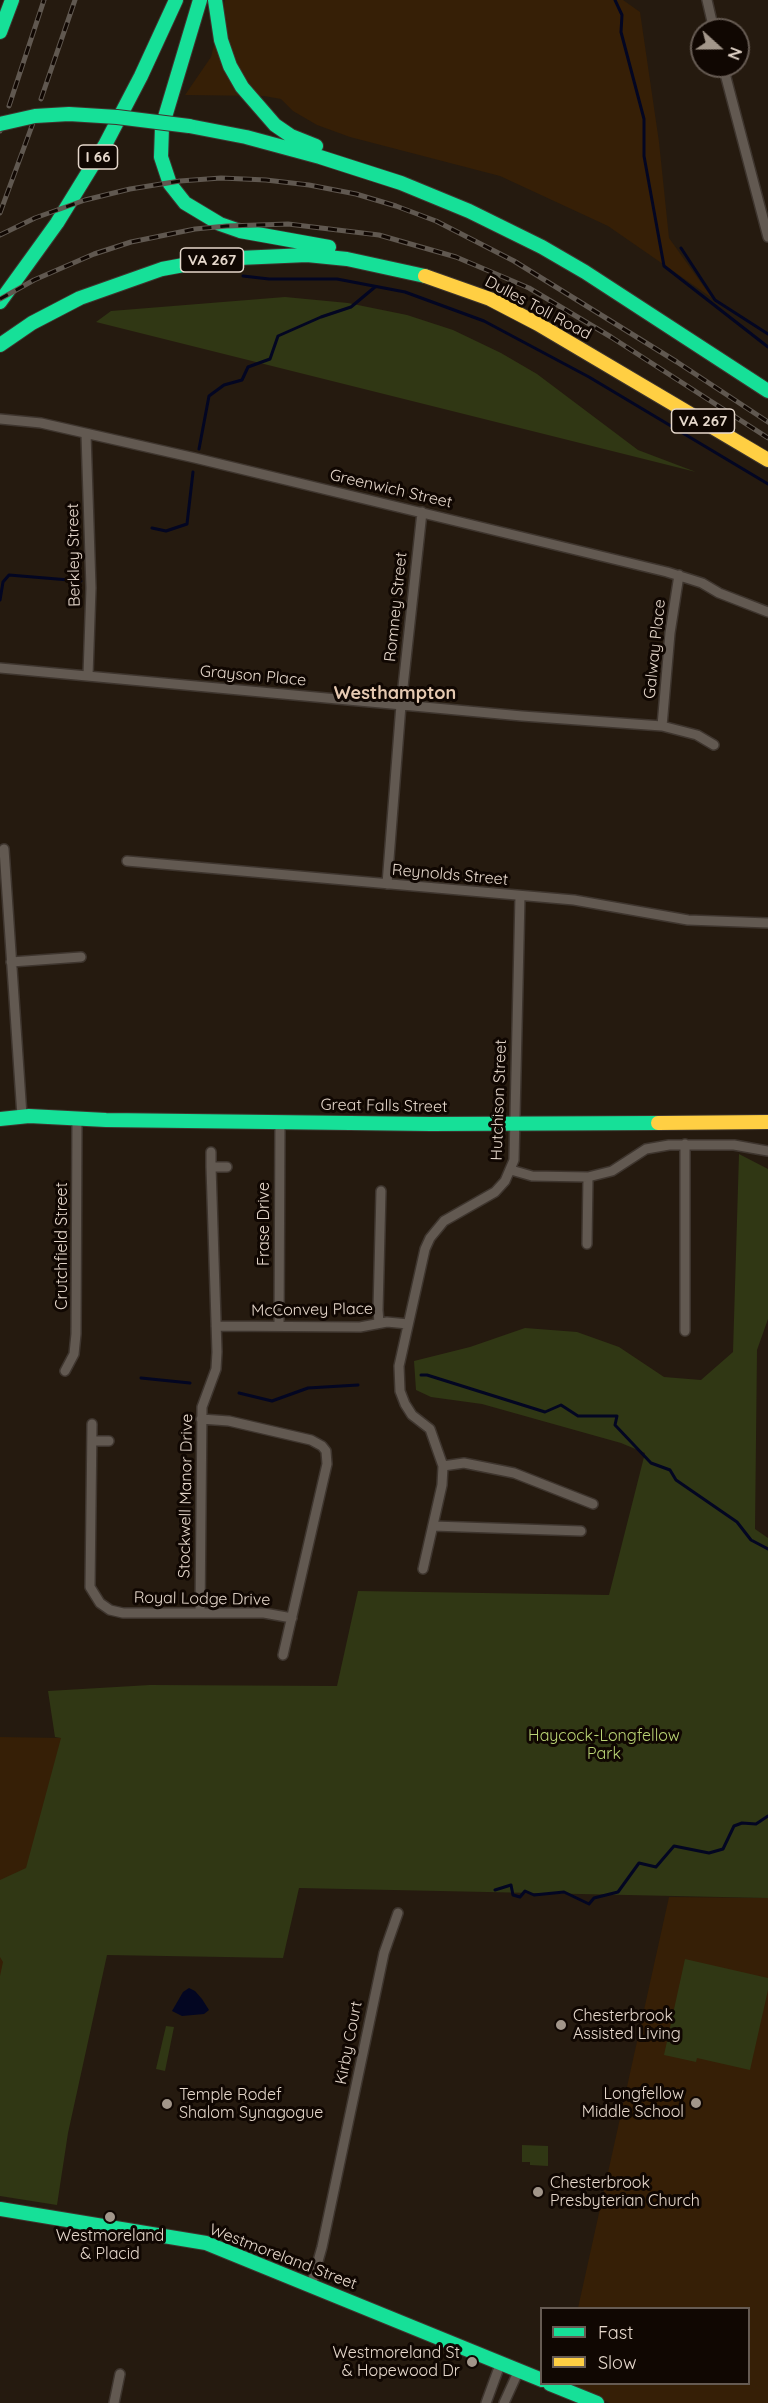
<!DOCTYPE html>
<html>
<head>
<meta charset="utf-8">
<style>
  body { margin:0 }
  #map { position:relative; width:768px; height:2403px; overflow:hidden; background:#251a0f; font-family:Quicksand,sans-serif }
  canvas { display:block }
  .legend { position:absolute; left:540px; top:2307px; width:210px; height:78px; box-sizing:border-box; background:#100702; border:2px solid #665b53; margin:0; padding:8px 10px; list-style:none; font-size:18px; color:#e6d8cc }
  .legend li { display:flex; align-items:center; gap:12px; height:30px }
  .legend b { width:30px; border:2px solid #665b53 }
  .north { position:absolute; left:690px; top:18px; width:60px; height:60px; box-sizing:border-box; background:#100702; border:2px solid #665b53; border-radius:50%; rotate:111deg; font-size:16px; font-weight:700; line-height:24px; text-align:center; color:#e6d8cc }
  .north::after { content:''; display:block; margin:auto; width:21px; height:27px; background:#a2968a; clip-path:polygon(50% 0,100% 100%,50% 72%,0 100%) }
</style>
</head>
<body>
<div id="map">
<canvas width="768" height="2403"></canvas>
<ul class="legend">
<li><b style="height:8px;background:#16e098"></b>Fast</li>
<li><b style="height:8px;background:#ffcf43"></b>Slow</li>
</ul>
<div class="north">N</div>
</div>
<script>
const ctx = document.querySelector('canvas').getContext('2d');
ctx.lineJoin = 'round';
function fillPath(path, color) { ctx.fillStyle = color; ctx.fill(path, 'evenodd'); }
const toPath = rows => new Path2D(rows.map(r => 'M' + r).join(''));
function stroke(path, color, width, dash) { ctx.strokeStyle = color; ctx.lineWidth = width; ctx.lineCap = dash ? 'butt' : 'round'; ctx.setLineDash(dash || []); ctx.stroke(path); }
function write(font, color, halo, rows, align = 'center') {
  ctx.font = font + ' Quicksand,sans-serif'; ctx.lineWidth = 6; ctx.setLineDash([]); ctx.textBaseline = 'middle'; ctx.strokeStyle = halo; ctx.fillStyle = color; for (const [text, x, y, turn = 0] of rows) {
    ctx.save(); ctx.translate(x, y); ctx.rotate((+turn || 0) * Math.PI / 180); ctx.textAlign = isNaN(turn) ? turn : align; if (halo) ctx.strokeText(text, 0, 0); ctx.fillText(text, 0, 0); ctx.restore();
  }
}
const built = toPath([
  [225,0,623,0,640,12,659,142,669,238,712,298,608,226,500,176,350,137,317,125,293,111,281,99,264,96,185,95,211,57],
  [0,1737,63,1738,0,2018],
  [669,1897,768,1898,768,2403,610,2403,563,2384,748,2384,748,2308,578,2308]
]);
const green = toPath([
  [285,297,348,303,407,315,453,330,501,353,537,374,638,450,696,472,96,322,111,311],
  [739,1154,768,1169,768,1319,757,1350,755,1529,768,1538,768,1898,299,1888,283,1958,107,1955,68,2133,57,2205,0,2196,0,1976,3,1962,0,1957,0,1880,26,1868,61,1738,55,1737,48,1691,150,1685,337,1686,358,1591,609,1595,645,1453,621,1443,482,1404,431,1397,416,1390,414,1361,470,1347,525,1328,577,1332,619,1347,664,1377,701,1380,733,1352],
  [685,1959,768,1978,768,1990,750,2070,697,2058,696,2062,664,2055],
  [166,2026,174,2027,165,2071,156,2069],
  [522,2145,548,2146,548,2166,530,2165,530,2162,522,2162]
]);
const water = toPath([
  [189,1988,195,1991,202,1999,209,2010,204,2014,182,2016,172,2011,183,1992]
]);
const stream = toPath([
  [615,0,622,15,621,32,644,119,644,156,664,266,768,347],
  [681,248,715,300,768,334],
  [243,276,269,279,337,279,405,292,484,321,589,377,768,484],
  [199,449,209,396,224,385,242,380,248,367,270,359,278,336,321,317,351,307,375,287],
  [152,528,166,531,187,524,193,472],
  [0,600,3,582,9,575,81,581],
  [421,1375,427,1375,545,1412,561,1405,578,1416,617,1416,615,1425,651,1463,670,1470,676,1480,737,1522,751,1540,768,1549],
  [141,1378,190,1383],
  [239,1393,272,1401,308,1388,358,1385],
  [495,1890,511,1885,513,1895,520,1897,525,1891,534,1895,564,1892,589,1904,594,1898,618,1892,639,1863,656,1867,674,1846,709,1853,723,1849,734,1826,742,1823,756,1824,768,1816]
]);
const street = toPath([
  [707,0,714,30],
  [723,66,768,237],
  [0,419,41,423,195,458,667,572,702,583,719,593,768,612],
  [86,434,91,588,88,675],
  [0,668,522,716,662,726,697,735,714,745],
  [662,726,670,633,679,575],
  [4,849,22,1116],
  [127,861,574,900,688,920,768,923],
  [387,884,401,705,422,512],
  [11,962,81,957],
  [211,1152,211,1167,227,1167],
  [511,1170,532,1176,588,1177,612,1171,646,1149,669,1145,734,1145,768,1151],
  [587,1244,588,1177],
  [379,1323,378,1310,381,1191],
  [216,1326,360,1327,387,1322,408,1324],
  [279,1326,280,1121],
  [685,1331,685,1144],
  [65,1371,74,1354,76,1334,77,1119],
  [201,1419,229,1421,311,1440,322,1446,326,1451,327,1464,283,1655],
  [92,1424,90,1587,100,1603,110,1610,123,1613,264,1613,292,1618],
  [92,1441,109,1441],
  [443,1466,464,1463,514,1473,593,1504],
  [433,1526,581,1531],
  [423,1569,442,1485,443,1466,430,1429,412,1415,405,1404,400,1391,399,1366,425,1249,430,1238,444,1221,495,1192,505,1181,514,1160,520,896],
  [200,1613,202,1407,216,1369,217,1352,211,1167],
  [311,2286,322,2247,384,1953,398,1913],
  [114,2403,120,2374],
  [486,2403,501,2362],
  [504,2403,519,2370]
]);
const fast = toPath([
  [200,0,162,127,161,157,170,184,185,203,220,224,240,231,329,247],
  [215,0,221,40,230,66,242,87,275,125,291,136,316,146],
  [0,32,12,0],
  [189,126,246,137,320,157,401,183,469,211,542,247,585,272,768,391],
  [0,302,57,223,105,145,141,76,176,0],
  [0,345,32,323,80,298,162,269,216,259,307,255,347,259,425,276],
  [0,1119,29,1116,106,1120,431,1124,658,1123],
  [0,2209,206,2243,542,2380],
  [550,2384,597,2403]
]);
const slow = toPath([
  [425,276,490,299,538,324,768,460],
  [658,1123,768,1122]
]);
const rail = toPath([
  [41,99,75,0],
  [9,106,44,0],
  [0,131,2,126],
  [0,213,33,123],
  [0,235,35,218,85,200,130,189,180,181,221,178,266,180,309,185,356,194,396,206,436,221,514,261,677,362,768,422],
  [0,299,34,280,94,254,131,242,195,229,227,226,288,224,379,235,456,257,529,288,611,337,768,438]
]);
const fastBridge = toPath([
  [0,124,35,116,69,114,117,117,189,126]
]);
const markers = [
  [561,2025,6,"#a2968a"],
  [696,2103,6,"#a2968a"],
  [167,2104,6,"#a2968a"],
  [538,2192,6,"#a2968a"],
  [110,2217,6,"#a2968a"],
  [472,2362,6,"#a2968a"]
];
const shields = [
  [98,157,39],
  [212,260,63],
  [703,421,63]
];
const shieldNames = [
  ["I 66",98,157],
  ["VA 267",212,260],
  ["VA 267",703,421]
];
const streetNames = [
  ["Dulles Toll Road",538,308,28],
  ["Greenwich Street",391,489,13],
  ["Berkley Street",74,555,-91],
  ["Romney Street",396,607,-84],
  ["Galway Place",655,649,-84],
  ["Grayson Place",253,676,5],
  ["Reynolds Street",450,875,5],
  ["Hutchison Street",499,1100,-88],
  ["Great Falls Street",384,1106,1],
  ["Frase Drive",264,1224,-90],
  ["Crutchfield Street",62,1246,-90],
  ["McConvey Place",312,1310,-1],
  ["Stockwell Manor Drive",186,1496,-89],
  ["Royal Lodge Drive",202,1599,1],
  ["Kirby Court",349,2043,-79],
  ["Westmoreland Street",283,2257,21]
];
const parkNames = [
  ["Haycock-Longfellow",604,1736],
  ["Park",604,1754]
];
const poiNames = [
  ["Chesterbrook",573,2016],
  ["Assisted Living",573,2034],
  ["Longfellow",684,2094,"right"],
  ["Middle School",684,2112,"right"],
  ["Temple Rodef",179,2095],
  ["Shalom Synagogue",179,2113],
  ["Chesterbrook",550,2183],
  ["Presbyterian Church",550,2201],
  ["Westmoreland",110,2236,"center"],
  ["& Placid",110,2254,"center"],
  ["Westmoreland St",460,2353,"right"],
  ["& Hopewood Dr",460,2371,"right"]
];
const neighbourhoodNames = [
  ["Westhampton",395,694]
];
fillPath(built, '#361f06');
fillPath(green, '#303714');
fillPath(water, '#030622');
stroke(stream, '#030622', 3);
stroke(street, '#3e352e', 12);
stroke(fast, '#3e352e', 16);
stroke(slow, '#3e352e', 16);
stroke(street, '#625951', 9);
stroke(fast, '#16e098', 14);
stroke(slow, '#ffcf43', 14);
stroke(rail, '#605850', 5);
stroke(rail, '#100702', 3, [9]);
stroke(fastBridge, '#3e352e', 16, []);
stroke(fastBridge, '#16e098', 14);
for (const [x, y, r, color] of markers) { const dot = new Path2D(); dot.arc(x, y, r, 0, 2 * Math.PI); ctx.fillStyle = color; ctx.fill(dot); stroke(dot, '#100702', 2); }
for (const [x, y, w] of shields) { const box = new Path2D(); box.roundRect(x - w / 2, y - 12, w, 24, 4.5); ctx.fillStyle = '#100702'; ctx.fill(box); stroke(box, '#e6d8cc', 1.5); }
write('bold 15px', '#e6d8cc', null, shieldNames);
write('16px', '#e6d8cc', '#100702', streetNames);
write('16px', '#bad475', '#100702', parkNames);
write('16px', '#e6d8cc', '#100702', poiNames, 'left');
write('bold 18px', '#e5c9b1', '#100702', neighbourhoodNames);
</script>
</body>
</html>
